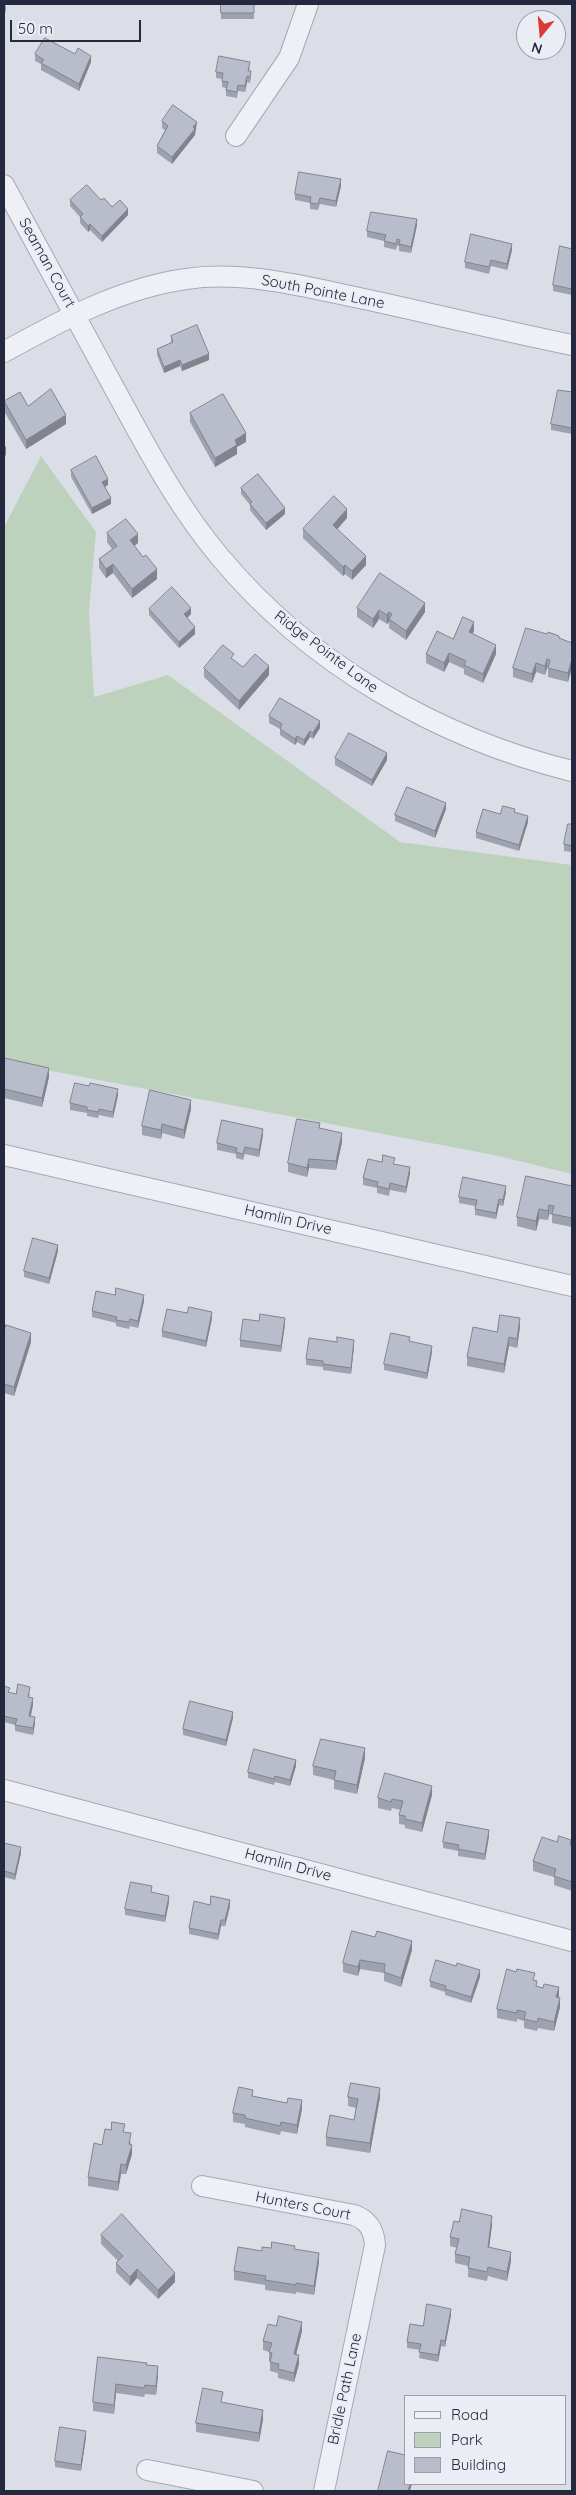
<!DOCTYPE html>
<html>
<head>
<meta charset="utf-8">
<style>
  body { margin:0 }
  #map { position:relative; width:576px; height:2495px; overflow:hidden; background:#dcdee7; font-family:Quicksand,sans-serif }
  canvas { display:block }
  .frame { position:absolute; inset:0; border:5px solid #24293f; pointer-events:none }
  .legend { position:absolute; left:404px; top:2395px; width:162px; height:90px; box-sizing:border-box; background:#ebedf5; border:1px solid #9b9fac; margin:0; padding:6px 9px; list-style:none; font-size:15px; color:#24293f }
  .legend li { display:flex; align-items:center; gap:10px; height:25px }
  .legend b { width:25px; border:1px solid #9b9fac }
  .north { position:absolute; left:516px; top:10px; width:50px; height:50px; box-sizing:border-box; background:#ebedf5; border:1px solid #9b9fac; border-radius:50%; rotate:197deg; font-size:14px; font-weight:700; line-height:20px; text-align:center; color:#24293f }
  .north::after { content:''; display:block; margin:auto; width:18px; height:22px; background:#d93a34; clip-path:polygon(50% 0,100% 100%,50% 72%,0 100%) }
  .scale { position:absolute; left:10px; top:20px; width:131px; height:22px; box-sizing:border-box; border:2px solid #24293f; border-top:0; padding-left:6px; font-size:15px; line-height:18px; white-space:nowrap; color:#24293f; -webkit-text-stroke:4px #ebedf5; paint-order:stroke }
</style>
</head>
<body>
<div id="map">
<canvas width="576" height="2495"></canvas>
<div class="frame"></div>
<ul class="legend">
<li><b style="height:6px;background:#eff0f5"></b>Road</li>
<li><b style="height:14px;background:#bdd2bc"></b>Park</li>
<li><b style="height:14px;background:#b8bccb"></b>Building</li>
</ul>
<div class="north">N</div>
<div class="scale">50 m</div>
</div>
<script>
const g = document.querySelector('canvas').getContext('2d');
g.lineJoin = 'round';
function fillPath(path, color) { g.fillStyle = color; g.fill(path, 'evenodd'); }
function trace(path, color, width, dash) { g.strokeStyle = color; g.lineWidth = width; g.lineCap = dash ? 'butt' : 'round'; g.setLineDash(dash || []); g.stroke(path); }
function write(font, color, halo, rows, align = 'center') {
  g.font = font + ' Quicksand,sans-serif'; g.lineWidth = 4.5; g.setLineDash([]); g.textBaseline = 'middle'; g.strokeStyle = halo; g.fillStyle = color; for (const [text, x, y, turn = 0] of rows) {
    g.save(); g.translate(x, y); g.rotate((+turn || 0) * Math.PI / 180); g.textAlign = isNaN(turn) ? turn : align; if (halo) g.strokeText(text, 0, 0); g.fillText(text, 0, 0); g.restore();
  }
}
fillPath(new Path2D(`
  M41,456l55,76 -7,79 5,86 74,-22 232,167 172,23v309l-78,-19 -490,-93v-535z`), '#bdd2bc');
const minor = new Path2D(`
  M236,136l53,-78 19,-54
  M4,185c36,66 72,133 108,199 33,60 64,121 108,173 89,107 218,181 352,214
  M4,352c56,-31 117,-64 182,-73 60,-9 124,9 183,21 68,15 135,31 203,45
  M4,1155l568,131
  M4,1790l568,151
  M202,2186l152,29c14,5 20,15 21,30l-51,246
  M147,2470l106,21`);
trace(minor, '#a5a8b5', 22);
trace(minor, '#eff0f5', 20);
fillPath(new Path2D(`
  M221,4h33v15h-33z
  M35,54l56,8 -12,29 -38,-21v-6l-6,-3z
  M250,68l-1,3 2,7 -1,5 -3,-1 -2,10 -7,-1 -1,7 -11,-2v-8l-4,-1v-8l-6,-1v-6z
  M162,121l35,7 -2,2v5l-23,29 -15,-11v-7l8,-16 -3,-2z
  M341,186l-5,21 -16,-3 -2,6 -8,-1v-6l-15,-3v-6z
  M70,200h31l27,15 -26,27 -12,-12 -2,2 -8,-9v-6l-10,-11z
  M417,225l-6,28 -12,-2v-5h-2l-1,4 -12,-3v-6l-17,-4v-6z
  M572,249v46l-19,-4v-6z
  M512,250l-5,20 -16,-4 -2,8 -24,-6v-6z
  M171,336l38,24 -27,11 -2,-5 -16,7 -7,-18v-6l14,-6z
  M572,392v42l-21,-4v-6z
  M4,401l24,5 38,18 -40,25 -22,-38z
  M190,413l56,29 -9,5v7l-22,13 -25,-45z
  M71,470l37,15 -3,2 6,17 -19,10 -21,-37z
  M241,488l44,26 -19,16 -16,-20v-5l-9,-11z
  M347,518l-10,11 29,36 -14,15 -7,-6 -2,2 -40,-38v-9z
  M107,533l31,10 -4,3 23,33 -25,19 -19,-25 -7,5 -7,-10v-9l13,-10 -5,-7z
  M357,608l68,4 -19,28 -17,-12v-6l-2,2 -8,-5 -6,9 -16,-11z
  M149,609l42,5 -4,4 8,16 -16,14 -30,-33z
  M474,631l-2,3 24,20 -13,29 -19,-9v-5l-15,-7 -5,10 -18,-9v-9l27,-15z
  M559,639l13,4 -4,39 -20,-5v-9h-1l-2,7 -9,-3 -4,11 -19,-6v-9z
  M243,667l26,8 -30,35 -35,-33v-9z
  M269,716l51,12 -7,11 -3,-2 -6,9 -7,-4 -2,3 -15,-10v-6l-11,-6z
  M335,758l52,2 -15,26 -37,-21z
  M446,809l-11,29 -40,-17v-6z
  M500,814l28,8 -9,29 -43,-13v-6z
  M572,824v28l-8,-1v-7z
  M4,1058l45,19 -7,30 -38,-9z
  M118,1095l-5,23 -14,-3 -1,3 -11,-2v-3l-17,-3v-7z
  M191,1109l-7,30 -22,-6 -1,6 -19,-4v-9z
  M320,1128l22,14 -6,28 -27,-2 -2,9 -19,-5v-9z
  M263,1135l-4,22 -14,-3 -2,6 -7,-2v-4l-19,-4v-7z
  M382,1162l13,2 15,9 -4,20 -16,-3 -1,6 -12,-3v-5l-14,-3v-7z
  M572,1186v41l-20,-4v-8l-3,-1 -1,6 -9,-1 -3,12 -19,-5v-9z
  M506,1192l-3,14 -4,-1 -3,14 -21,-4v-9l-16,-3v-6z
  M58,1251l-9,33 -25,-7v-6z
  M144,1301l-6,27 -8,-2 -1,3 -13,-3v-3l-24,-6v-6z
  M212,1318l-6,29 -44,-10v-6z
  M259,1321l26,3 -4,28 -41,-5v-7z
  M520,1327l-3,21 -8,-2 -5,27 -37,-7v-9l30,-25z
  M4,1333l27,9 -17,54 -10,-3z
  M410,1341l22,11 -5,27 -43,-9v-6z
  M354,1346l-3,28 -28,-4v-3l-17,-2v-6z
  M4,1686l6,7 6,1h14l-1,3 4,8 -2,11 4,7 -2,12 -18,-4v-6l-11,-3z
  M233,1718l-7,28 -43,-11v-6z
  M365,1758l-8,36 -23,-5v-9l-21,-5v-9z
  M296,1766l-6,20 -15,-4 -1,3 -26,-7v-6z
  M432,1795l-10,37 -17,-4v-3l-6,-1v-9l1,-5 -8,-2 -1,3 -13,-3v-10z
  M489,1836l-4,24 -27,-4v-5l-15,-3v-6z
  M557,1842l15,4v45l-18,-6v-8l-21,-6v-10z
  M4,1843l17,10 -6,27 -11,-3z
  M169,1902l-4,20 -40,-7v-6z
  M210,1905l20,1 -5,20h-4l-3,14 -29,-6v-6z
  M412,1950l-11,37 -17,-6v-8l-24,-4 -2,7 -15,-4v-9z
  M480,1977l-9,26 -26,-8v-3l-15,-5v-6z
  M535,1981l2,5 22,10 1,11 -6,24 -16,-3 -1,3 -13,-3v-7l-7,-2v3l-20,-4v-9z
  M253,2096l49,13 -5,25 -16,-3 -1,4 -35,-8v-3l-12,-2v-9z
  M348,2097h32l-10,56 -44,-7v-9l28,-17 2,-12 -8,-2z
  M125,2132l6,11 -1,1 2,10 -6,20h-5l-3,17 -30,-5v-9l14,-32z
  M459,2222l33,3 -3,22 22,14 -4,20 -19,-5 -1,5 -19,-4v-11l-13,-3v-9l2,-6 -7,-2v-9z
  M101,2235l74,47 -17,17 -21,-21 -7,8 -14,-14v-9l2,-2 -17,-17z
  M271,2248l24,1 24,13 -5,33 -18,-3v2l-31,-4v-5l-31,-5v-9l28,-20z
  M451,2315l-6,32 -4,-1 -3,16 -19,-4 1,-8 -13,-2v-6l16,-16z
  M276,2326l26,5 -6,23 3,10 -5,18 -16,-4v-5l-8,-2v-9l-1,-1v-9l-6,-2v-9z
  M98,2357l48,8 12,10 -2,20 -11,-1 -1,3 -28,-4 -2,21 -21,-3v-9z
  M223,2402l40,17 -4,23 -63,-10v-9z
  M86,2437l-5,34 -26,-4v-6z`), '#9ea2af');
fillPath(new Path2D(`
  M6,4v5l-2,9v-6z
  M91,56v6l-12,29v-7z
  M247,76v6l-2,10v-6z
  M197,122l-2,13 -23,29v-7z
  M341,179v7l-5,21v-6z
  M128,209v6l-26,27v-6z
  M417,219v6l-6,28v-6z
  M90,224v6l-2,2v-6z
  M512,244v6l-5,20v-6z
  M209,354v6l-27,11v-6z
  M180,360v6l-16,7v-6z
  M66,415v9l-40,25v-9z
  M246,433v9l-9,5v7l-22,13v-9l20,-18z
  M6,446v9l-2,2v-9z
  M108,479v6l-6,3v-6z
  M111,498v6l-19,10v-6z
  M285,508v6l-19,16v-7z
  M347,509v9l-14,16v-9z
  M138,534v9l-8,6v-9z
  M366,556v9l-14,15v-9z
  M113,564v9l-7,5v-9z
  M345,565v9l-2,2v-9z
  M157,569v10l-25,19v-9z
  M425,603v9l-19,28v-9z
  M191,608v6l-7,7v-7z
  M379,610v9l-6,9v-9z
  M389,612v10l-2,2v-9z
  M474,622v9l-5,10v-9z
  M195,627v7l-16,14v-6z
  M496,645v9l-13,29v-9z
  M449,653v9l-5,10v-9z
  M547,659v9l-2,7v-9z
  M572,659v9l-4,14v-9z
  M536,663v9l-4,11v-9z
  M269,666v9l-30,35v-9z
  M320,721v7l-7,11v-6z
  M310,731v6l-6,9v-6z
  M297,736v6l-2,3v-6z
  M387,753v7l-15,26v-6z
  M446,803v6l-11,29v-7z
  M528,816v6l-9,29v-6z
  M49,1068v9l-7,30v-9z
  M118,1089v6l-5,23v-6z
  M191,1100v9l-7,30v-9z
  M162,1124v9l-1,6v-9z
  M263,1129v6l-4,22v-7z
  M342,1133v9l-6,28v-9z
  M309,1159v9l-2,9v-9z
  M410,1167v6l-4,20v-6z
  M506,1186v6l-3,14v-6z
  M499,1199v6l-3,14v-6z
  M549,1205v9l-1,6v-9z
  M539,1209v10l-3,12v-10z
  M58,1245v6l-9,33v-6z
  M144,1295v6l-6,27v-7z
  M212,1312v6l-6,29v-6z
  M285,1318v6l-4,28v-6z
  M520,1318v9l-3,21v-9z
  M31,1333v9l-17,54v-9z
  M509,1337v9l-5,27v-9z
  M354,1340v6l-3,28v-6z
  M432,1346v6l-5,27v-6z
  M33,1698v7l-4,17v-6z
  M233,1712v6l-7,28v-6z
  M35,1717v6l-2,12v-7z
  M365,1748v10l-8,36v-9z
  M296,1760v6l-6,20v-6z
  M432,1786v9l-10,37v-9z
  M489,1830v6l-4,24v-6z
  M21,1847v6l-6,27v-6z
  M169,1896v6l-4,20v-6z
  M230,1900v6l-5,20v-6z
  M221,1920v6l-3,14v-6z
  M412,1941v9l-11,37v-9z
  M360,1960v9l-2,7v-9z
  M480,1970v7l-9,26v-6z
  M559,1987v9l-3,10v-9z
  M560,1998v9l-6,24v-9z
  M380,2088v9l-10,56v-10z
  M302,2100v9l-5,25v-9z
  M132,2145v9l-6,20v-9z
  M121,2164v10l-3,17v-9z
  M492,2216v9l-4,31v-9z
  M511,2252v9l-4,20v-9z
  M319,2253v9l-5,33v-9z
  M137,2269v9l-7,8v-9z
  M175,2273v9l-17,17v-9z
  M451,2309v6l-6,32v-6z
  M302,2322v9l-8,32v-9z
  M441,2340v6l-3,16v-7z
  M299,2355v9l-5,18v-9z
  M158,2366v9l-2,20v-9z
  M116,2384v9l-2,21v-9z
  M263,2410v9l-4,23v-9z
  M86,2431v6l-5,34v-6z
  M410,2484h2l-2,7h-2z`), '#81848e');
const building = new Path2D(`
  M221,4h33v9h-33z
  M45,38l30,16 3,-6 13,8 -12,28 -38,-21 3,-3 -9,-6z
  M219,56l31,6 -2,9h3l-1,6 -3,-1 -2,10 -7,-1 -1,7 -11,-2 2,-8 -6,-1 1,-8 -7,-1z
  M173,105l24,17 -4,5 2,2 -23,28 -15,-11 11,-20 -6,-5z
  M299,172l42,7 -5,22 -16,-3 -2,6 -8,-1 1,-6 -16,-3z
  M87,185l14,15 3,-2 8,9 8,-7 8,9 -26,27 -12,-12 -2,2 -8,-9 3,-3 -13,-14z
  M371,212l46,7 -6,28 -12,-3 1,-4 -3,-1 -1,5 -12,-3 2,-6 -19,-4z
  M471,234l41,10 -5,20 -16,-4 -2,7 -24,-5z
  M560,246l12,3v40l-19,-4z
  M197,325l12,29 -27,11 -2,-5 -16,7 -7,-18 16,-7 -2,-6z
  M51,389l15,26 -40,25 -22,-39 16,-9 8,14z
  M558,390l14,2v36l-21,-4z
  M223,394l23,39 -11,7 2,5 -22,13 -25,-45z
  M96,456l12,23 -6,3 9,16 -19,10 -21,-38z
  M258,474l27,34 -19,15 -16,-19 2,-2 -11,-14z
  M334,496l13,13 -14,16 33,31 -14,15 -7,-6 -2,2 -40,-38z
  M126,519l12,15 -8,6 13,17 3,-2 11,14 -25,20 -19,-25 -7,5 -7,-10 18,-13 -10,-13z
  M380,573l45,30 -19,28 -17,-12 3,-5 -3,-2 -2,3 -8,-5 -6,9 -16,-11z
  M172,587l19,21 -7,6 11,13 -16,15 -30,-33z
  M463,617l11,5 -5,10 27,13 -13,29 -19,-9 2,-4 -17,-8 -5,10 -18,-9 11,-23 16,8z
  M526,628l21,6 1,-2 11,4v2l13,5v16l-4,14 -20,-5 2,-8 -3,-1 -2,7 -9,-3 -4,11 -19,-6z
  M223,645l11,9 -3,4 12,9 12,-13 14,12 -30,35 -35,-33z
  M280,698l40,23 -7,12 -3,-2 -6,9 -7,-4 -2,3 -15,-10 2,-5 -13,-8z
  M349,733l38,20 -15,27 -37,-22z
  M407,787l39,16 -11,28 -40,-16z
  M503,806l12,3 -1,3 14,4 -9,29 -43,-13 7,-23 17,5z
  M568,824h4v22l-8,-2z
  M4,1058l45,10 -7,30 -38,-9z
  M75,1083l14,3 1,-3 28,6 -5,23 -14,-3 -1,3 -11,-2v-3l-17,-4z
  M150,1090l41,10 -7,30 -22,-6 -1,6 -19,-4z
  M297,1119l23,4 -1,5 23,5 -6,28 -27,-2 -2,9 -19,-5z
  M222,1120l41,9 -4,21 -14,-3 -2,7 -7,-2 1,-4 -20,-5z
  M383,1155l12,3 -2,6 17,3 -4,20 -16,-4 -1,6 -12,-3 1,-4 -15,-4 5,-19 14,3z
  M526,1176l46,10v32l-20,-4 2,-8 -5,-1 -1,6 -9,-2 -3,12 -19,-4z
  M463,1177l43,9 -3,14 -4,-1 -3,14 -21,-4 2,-9 -18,-3z
  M33,1238l25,7 -9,33 -25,-7z
  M116,1288l28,7 -6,26 -8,-2 -1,3 -13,-2 1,-3 -25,-6 4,-20 19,4z
  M189,1307l23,5 -6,29 -44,-10 5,-22 20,4z
  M260,1314l25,4 -4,28 -41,-6 3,-21 16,2z
  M500,1315l20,3 -3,21 -8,-2 -5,27 -37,-7 6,-30 24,5z
  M6,1325l25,8 -17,54 -10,-3v-51z
  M391,1333l19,4 -1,4 23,5 -5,27 -43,-9z
  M337,1337l17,3 -3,28 -28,-4v-3l-17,-2 3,-21 28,4z
  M18,1684l12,3 -2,10 5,1 -4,18 6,1 -2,11 -18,-3 2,-6 -13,-3v-30l6,2 -2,4 8,2z
  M190,1701l43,11 -7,28 -43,-11z
  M321,1739l44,9 -8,37 -23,-5 2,-9 -23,-5z
  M254,1749l42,11 -6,20 -15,-4 -1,3 -26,-7z
  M385,1773l47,13 -10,37 -17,-4v-3l-6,-1 4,-14 -11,-2 -1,3 -13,-4z
  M447,1822l42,8 -4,24 -27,-5 1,-4 -16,-3z
  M559,1836l12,4 -1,5 2,1v36l-18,-6 2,-7 -23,-8 9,-24 15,5z
  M4,1843l17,4 -6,27 -11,-3z
  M131,1882l21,4 -1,6 18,4 -4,20 -40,-7z
  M211,1896l19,4 -5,20h-4l-3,14 -29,-6 5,-27 16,4z
  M352,1931l23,6 2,-6 35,10 -11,37 -17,-6 1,-8 -25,-4 -2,7 -15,-4z
  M436,1960l20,6 1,-3 23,7 -9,27 -26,-8 1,-3 -16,-5z
  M507,1969l9,3 1,-3 18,4 -2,7 4,1 -1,5 7,2 1,-4 15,3 -3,10 4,1 -6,24 -16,-4 -1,4 -13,-3 2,-7 -9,-2v3l-20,-4z
  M351,2083l29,5 -10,55 -44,-6 4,-22 24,5 4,-21 -10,-2z
  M239,2087l14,3 -1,6 35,7 1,-5 14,2 -5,25 -16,-3 -1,4 -35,-8v-3l-12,-2z
  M112,2122l13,2 -2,8 8,1 -2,11 3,1 -6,20 -5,-1 -3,18 -30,-5 6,-34 8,2 3,-16 6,1z
  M462,2209l30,7 -4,31 23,5 -4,20 -19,-5 -1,5 -19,-4 2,-11 -15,-3 4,-15 -9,-2 4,-16 5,1z
  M122,2214l53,59 -17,17 -21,-21 -7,8 -14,-14 7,-7 -22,-21z
  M272,2242l23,4 -1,3 25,4 -5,33 -18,-3v2l-31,-5 1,-4 -32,-5 4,-24 24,4v-4l9,1z
  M427,2304l24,5 -6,32 -4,-1 -3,15 -19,-3 2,-8 -14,-2 3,-18 13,2z
  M279,2316l23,6 -8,32 5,1 -5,18 -16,-4 1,-5 -9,-2 2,-9 -3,-1 3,-9 -9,-2 5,-17 8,2z
  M98,2357l49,6 -1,2 12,1 -2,20 -11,-1 -1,3 -28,-4 -2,21 -21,-3z
  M203,2388l20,4 -2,10 42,8 -4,23 -63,-10z
  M60,2427l26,4 -5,34 -26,-4z
  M388,2451l17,4v29h5l-2,7h-30z`);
fillPath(building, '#b8bccb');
trace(building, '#81848e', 1);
write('15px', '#24293f', '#ebedf5', [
  ["Seaman Court",47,263,61],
  ["South Pointe Lane",323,292,11],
  ["Ridge Pointe Lane",326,652,37],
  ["Hamlin Drive",288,1220,13],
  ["Hamlin Drive",288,1865,15],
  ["Hunters Court",303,2206,11],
  ["Bridle Path Lane",345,2389,-78]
]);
</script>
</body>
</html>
